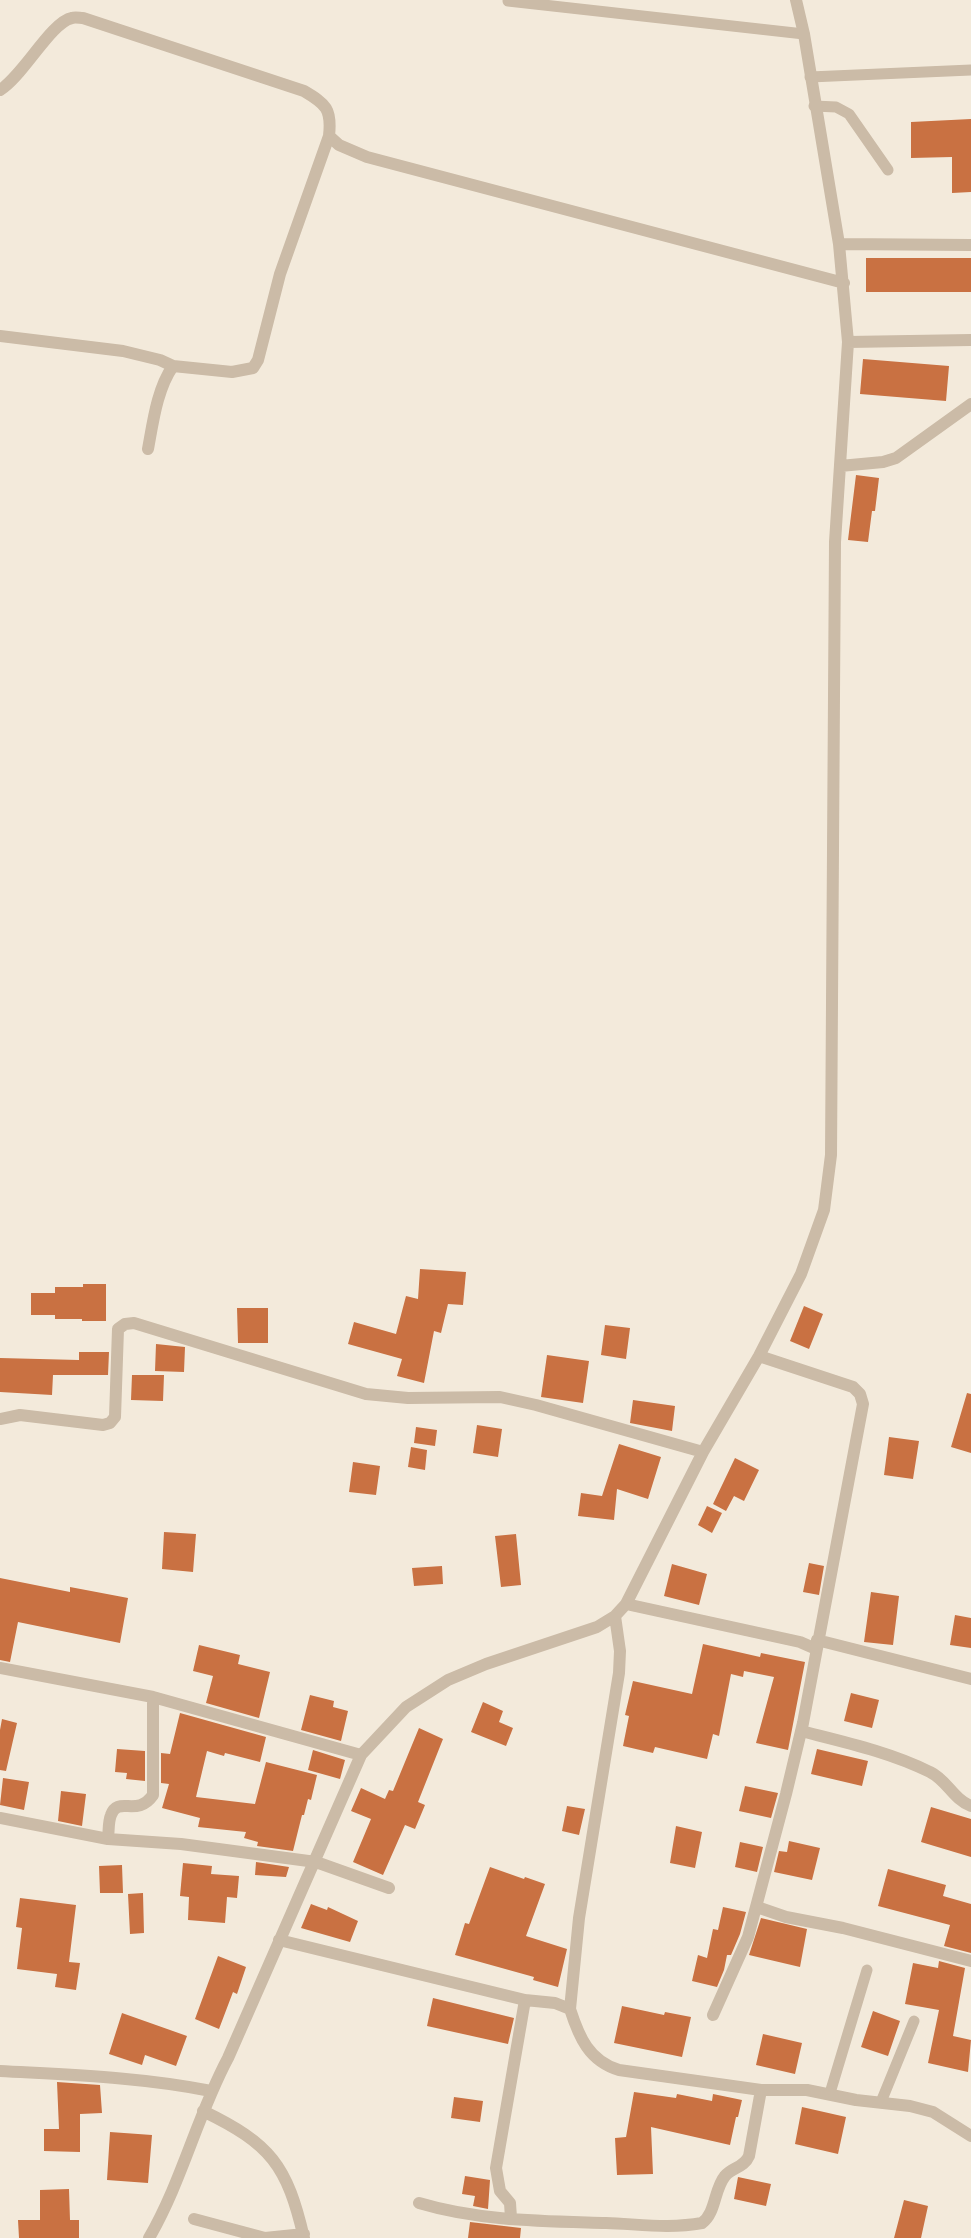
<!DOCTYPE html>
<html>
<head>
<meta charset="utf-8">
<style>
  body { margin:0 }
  canvas { display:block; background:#f3eadb }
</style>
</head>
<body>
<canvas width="971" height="2238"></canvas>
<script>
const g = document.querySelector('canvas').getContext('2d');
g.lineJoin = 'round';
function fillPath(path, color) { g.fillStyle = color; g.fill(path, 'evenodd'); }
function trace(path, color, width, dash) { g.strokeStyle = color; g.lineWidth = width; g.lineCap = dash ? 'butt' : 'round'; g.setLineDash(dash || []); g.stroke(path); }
fillPath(new Path2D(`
  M971,119v73l-19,1v-36l-41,1v-36z
  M866,258h105v34h-105z
  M863,359l86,7 -3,35 -86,-7z
  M856,475l23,3 -4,33h-3l-4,31 -20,-2z
  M420,1269l46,3 -3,33 -15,-1 -7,29 -7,-2 -10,52 -27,-7 5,-17 -54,-15 6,-22 42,12 10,-38 12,3z
  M83,1284h23v37h-24v-2h-27v-4h-24v-22h24v-6h28z
  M804,1306l19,8 -14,35 -19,-8z
  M237,1308h31v35h-30z
  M605,1325l25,3 -4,31 -25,-4z
  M156,1344l29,3 -1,25 -29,-1z
  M79,1352h30l-1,23h-55l-1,20 -52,-3v-34l79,2z
  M547,1355l42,6 -6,42 -42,-6z
  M132,1375h32l-1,26 -32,-1z
  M967,1393l4,1v59l-20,-6z
  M633,1400l42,6 -3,25 -42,-8z
  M477,1425l25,4 -4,28 -25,-4z
  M416,1427l21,3 -2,16 -21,-3z
  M889,1437l30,4 -6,38 -29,-4z
  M619,1444l42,13 -13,42 -31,-10 -3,31 -36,-4 3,-23 21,3z
  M411,1447l16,3 -2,20 -17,-3z
  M735,1458l24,12 -15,31 -10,-5 -8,15 -13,-7z
  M353,1462l27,4 -4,29 -27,-3z
  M707,1506l15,7 -10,20 -14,-8z
  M164,1532l32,2 -3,38 -31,-3z
  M516,1534l5,51 -20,2 -6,-51z
  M809,1563l15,3 -5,29 -16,-3z
  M672,1564l35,10 -8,31 -35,-9z
  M442,1566l1,18 -29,2 -2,-18z
  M0,1578l70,14v-5l58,11 -8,45 -102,-21 -8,40 -10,-2z
  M871,1592l28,4 -6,49 -29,-3z
  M955,1615l16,3v30l-21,-3z
  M703,1644l57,13 1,-4 44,9 -17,88 -32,-7 18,-66 -30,-6 -1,6 -12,-3 -12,62 -6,-2 -6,25 -52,-12 -2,6 -30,-7 6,-30 -4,-1 8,-34 59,13z
  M199,1645l41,10 -2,9 32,8 -11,46 -53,-15 7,-27 -20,-5z
  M851,1693l28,7 -7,28 -28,-7z
  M310,1695l24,6 -1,6 15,4 -7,30 -40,-11z
  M483,1702l20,9 -4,11 14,6 -7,18 -35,-14z
  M180,1713l86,24 -6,25 -35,-9 -1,3 -17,-5 -11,46 59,7 11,-42 51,13 -6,25 -3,-1 -4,16h-2l-9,36 -36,-5 1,-4 -14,-4 2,-6 -48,-5 2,-9 -38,-10 7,-24 -8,-1v-30l9,1z
  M2,1719l15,4 -11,48 -6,-1v-40z
  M419,1728l24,11 -25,63 7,3 -10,24 -10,-4 -22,50 -30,-13 18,-43 -20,-8 10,-23 24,11 4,-9 4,1z
  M117,1749l28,2v30l-19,-2 1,-6 -12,-1z
  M817,1749l51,12 -6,25 -51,-12z
  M313,1750l32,10 -5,19 -32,-9z
  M3,1778l26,4 -5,28 -24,-5z
  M745,1786l33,7 -7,25 -32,-7z
  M61,1791l25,3 -4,32 -24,-5z
  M567,1806l18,3 -6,26 -17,-4z
  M931,1807l40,12v38l-50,-15z
  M676,1826l26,6 -7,36 -25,-5z
  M789,1841l31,7 -8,32 -38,-8 5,-21 8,1z
  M740,1842l23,5 -6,25 -22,-5z
  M256,1862l33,5 -3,10 -31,-2z
  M183,1863l29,3 -1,8 28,2 -2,22 -10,-1 -2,26 -37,-3 1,-23 -9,-1z
  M122,1865l1,28h-23l-1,-27z
  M490,1867l34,12 1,-2 20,7 -19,52 41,13 -9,38 -25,-7 1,-3 -79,-22 10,-32 4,1z
  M888,1869l58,16 -3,11 28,8v49l-27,-7 6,-21 -72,-19z
  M143,1893l1,40 -14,1 -2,-40z
  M20,1898l56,7 -7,57 11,1 -4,27 -21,-3 2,-13 -40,-5 5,-41 -6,-1z
  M311,1904l16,6 1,-3 30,14 -8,21 -49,-14z
  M723,1907l23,5 -6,22 -9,21h-4l-3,15 -7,17 -25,-6 6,-26 9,3 6,-29 5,1z
  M761,1918l46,11 -7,38 -51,-12z
  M218,1956l28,11 -9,27 -4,-2 -14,37 -24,-10z
  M939,1961l26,7 -12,68 18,4 -3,32 -40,-9 11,-53 -34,-6 8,-41 25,5z
  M433,1998l81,20 -6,26 -81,-18z
  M622,2006l42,9 1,-3 26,5 -9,40 -68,-14z
  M873,2011l27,10 -12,35 -27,-9z
  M122,2013l65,23 -11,30 -31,-11 -3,10 -33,-11z
  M763,2034l39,9 -7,31 -39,-9z
  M57,2082l43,3 2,28 -22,1v38l-36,-1v-22h15z
  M634,2092l42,6 1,-4 35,7 1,-7 29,6 -4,17h-2l-6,28 -79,-18 2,47 -36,1 -2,-37 11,-1z
  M454,2097l29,4 -3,21 -29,-4z
  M802,2107l44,10 -8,37 -43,-10z
  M110,2132l42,3 -4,48 -41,-3z
  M465,2176l25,4 -2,29 -15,-3 2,-10 -13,-2z
  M738,2177l33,7 -5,22 -32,-7z
  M69,2189l1,31h9v18h-60l-1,-18h22v-30z
  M904,2200l24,6 -7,32h-27z
  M470,2222l51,6 -1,10h-52z`), '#c97142');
trace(new Path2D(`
  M508,1l296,33
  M810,77l161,-7
  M814,106l22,1 13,7 39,56
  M830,2093l37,-123
  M881,2102l33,-81`), '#cbbba7', 11);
trace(new Path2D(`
  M0,90c23,-14 51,-68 72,-72 3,-1 8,0 11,0l221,73c22,13 28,18 25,45l10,9 28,12 477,126
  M839,244l132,1
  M0,336l123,15 37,9 13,6
  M848,342l123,-2
  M148,449c5,-27 9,-60 25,-83l59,6 21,-4 5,-8 22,-86 49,-138
  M840,466l43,-4 13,-4 75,-54
  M0,1419l20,-4 83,10 7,-2 5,-6 3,-88 7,-5 9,-1 232,71 42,4 92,-1 36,8 167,47
  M626,1604l174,38 16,7
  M817,1640l154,39
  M0,1668l153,29 208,58
  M801,1731c43,11 89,21 129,41 17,8 23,27 41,34
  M0,1818l108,21 73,5 135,18 73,26
  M108,1839c1,-8 0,-17 3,-24 7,-20 26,3 42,-20v-98
  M757,1907l29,10 57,11 128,33
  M279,1940l246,60 30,3 15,6c9,28 19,52 49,61l142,20h46l49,10 54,6 23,6 38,24
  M570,2009l9,-91 40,-245 1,-22 -5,-35
  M713,2015l35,-78 38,-143 17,-71 60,-319 -3,-10 -7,-7 -94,-31
  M0,2071c71,4 141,6 211,20
  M203,2111c68,33 84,54 101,127
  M419,2203c60,18 124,18 187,20 32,1 64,6 96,0 14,-10 12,-34 23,-47 7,-9 19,-8 24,-20l12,-66
  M511,2218l-1,-15 -10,-12 -4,-23 29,-168
  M194,2219l71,19 39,-4
  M149,2238c33,-57 48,-122 79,-180l133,-303 45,-48 42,-27 38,-16 111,-37 18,-11 11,-12 77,-152 56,-96 42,-82 23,-64 7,-55 4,-613 13,-200 -9,-98 -35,-210 -8,-34`), '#cbbba7', 12);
</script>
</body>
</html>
